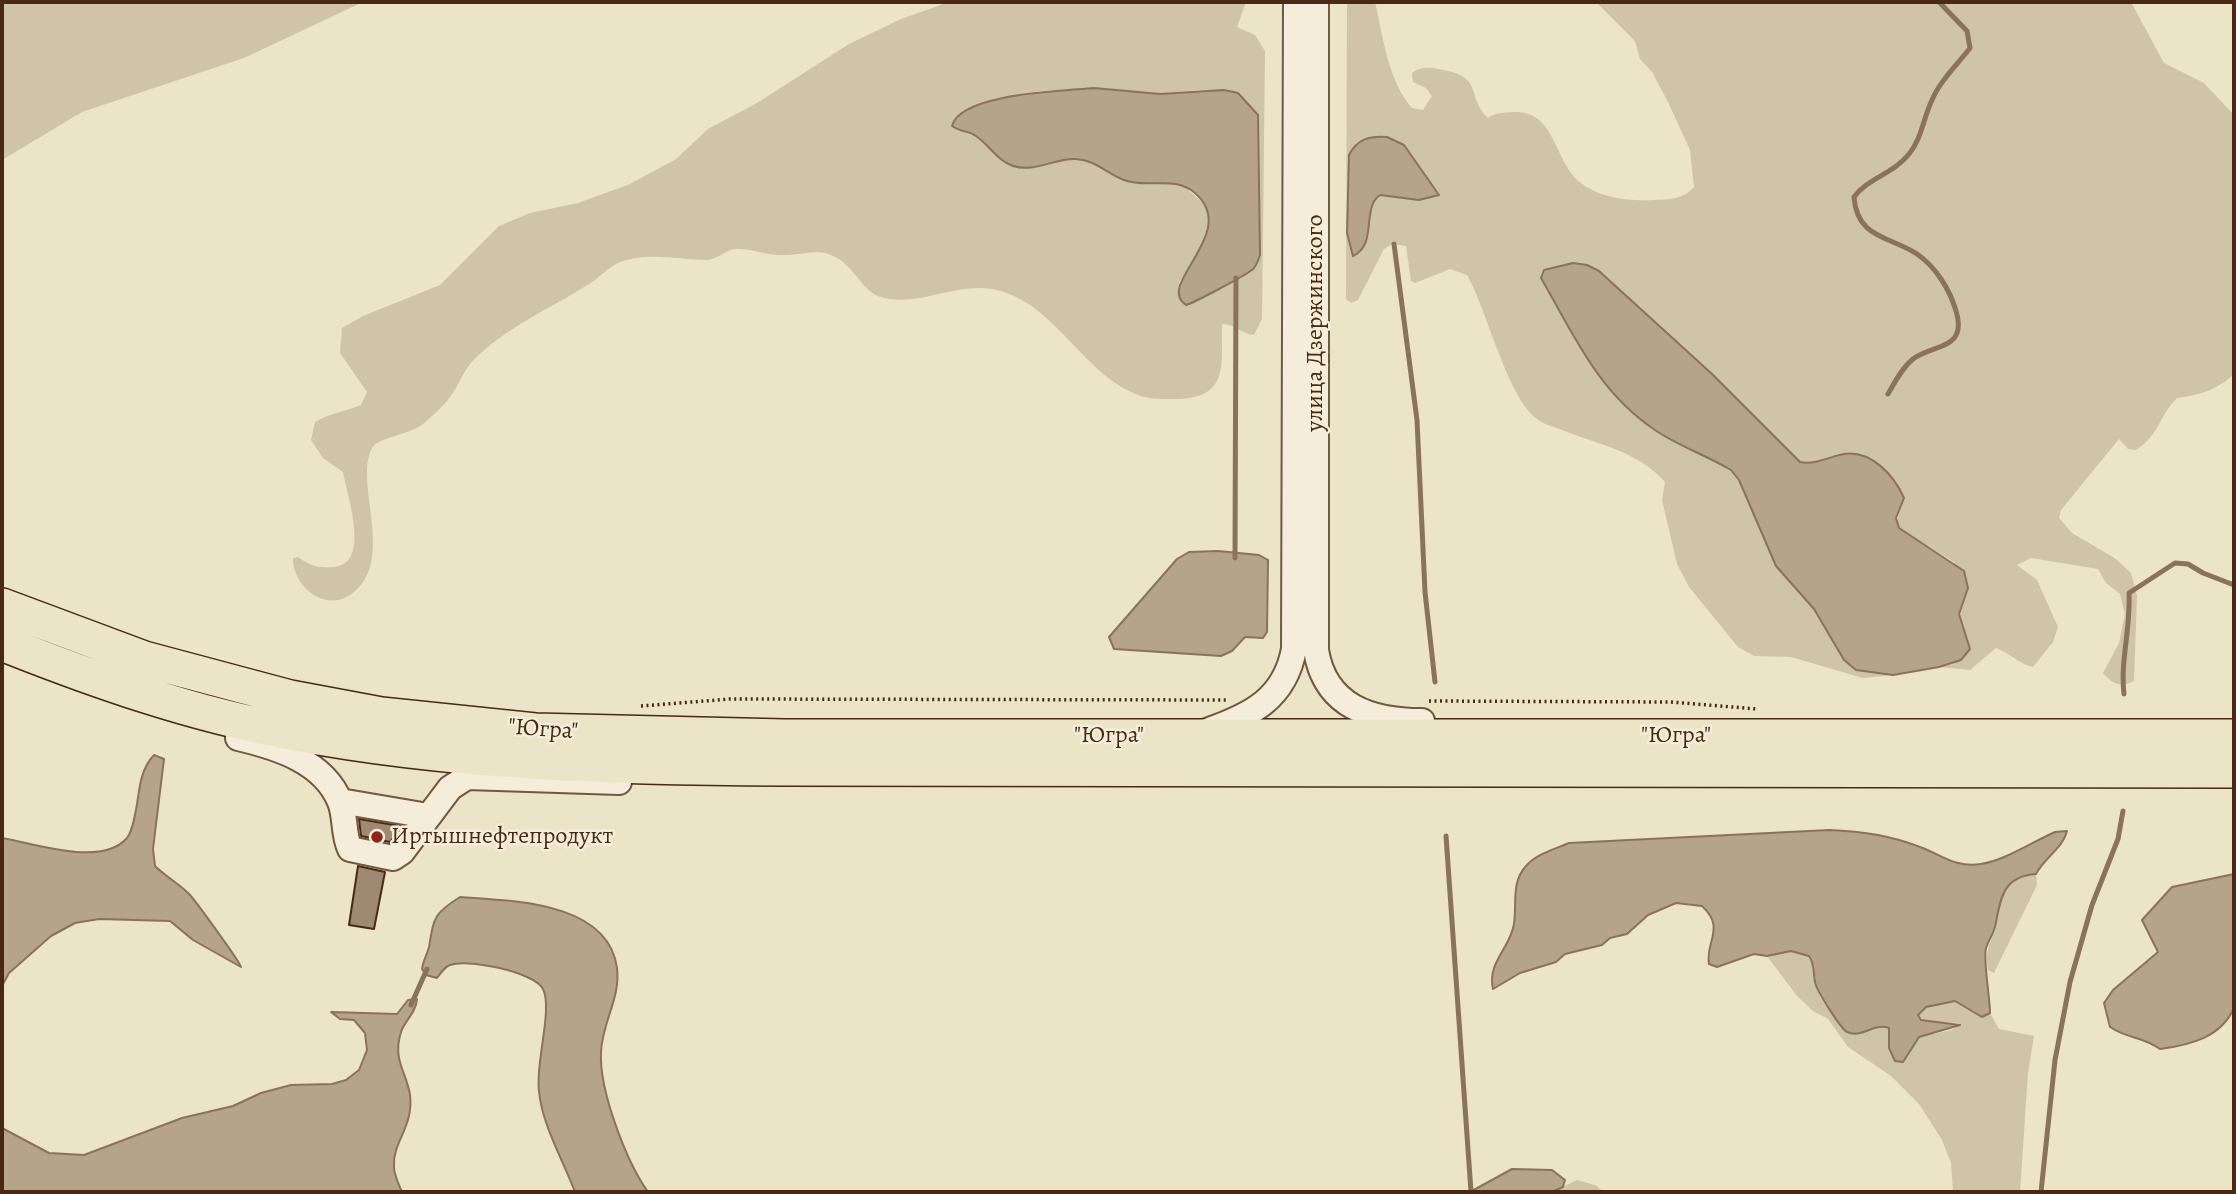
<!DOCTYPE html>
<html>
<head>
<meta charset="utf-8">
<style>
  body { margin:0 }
  #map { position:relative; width:2236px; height:1194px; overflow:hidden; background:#ece4c6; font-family:Alegreya,serif }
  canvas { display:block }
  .frame { position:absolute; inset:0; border:4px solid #4a2914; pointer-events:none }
</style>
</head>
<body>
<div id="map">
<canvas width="2236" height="1194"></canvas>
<div class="frame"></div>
</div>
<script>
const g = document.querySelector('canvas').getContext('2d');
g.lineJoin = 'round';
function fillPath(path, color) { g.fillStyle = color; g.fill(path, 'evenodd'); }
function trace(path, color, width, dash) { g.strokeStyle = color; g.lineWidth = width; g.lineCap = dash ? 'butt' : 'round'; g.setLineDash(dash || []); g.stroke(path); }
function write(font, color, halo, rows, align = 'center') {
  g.font = font + ' Alegreya,serif'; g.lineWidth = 5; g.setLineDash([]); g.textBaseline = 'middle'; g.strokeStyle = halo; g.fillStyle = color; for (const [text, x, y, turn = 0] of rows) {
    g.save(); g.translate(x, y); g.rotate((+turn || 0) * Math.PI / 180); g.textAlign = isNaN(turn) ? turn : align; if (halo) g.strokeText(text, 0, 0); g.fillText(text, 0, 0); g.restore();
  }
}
fillPath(new Path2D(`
  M2,2h361l-119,56 -162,54 -80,48z
  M949,2h297l-9,25 18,8 10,16 -3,268 -8,16c-13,-1 -19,-11 -32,-11 -1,39 8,73 -43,75 -11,0 -27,1 -38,-3 -59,-20 -86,-96 -149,-107 -37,-6 -71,17 -108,9 -26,-6 -28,-37 -59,-45 -13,-3 -31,3 -45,2 -14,0 -30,-7 -44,-6 -10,0 -19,11 -29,11 -29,0 -60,-9 -89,3 -9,4 -17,13 -26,19 -41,27 -88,45 -122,82 -8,10 -12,23 -20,33 -7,10 -18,19 -27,27 -13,11 -45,13 -51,24 -19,36 26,115 -22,147 -27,18 -58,-11 -57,-37l5,-1c13,9 19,11 35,10 39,-2 14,-71 10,-95l-20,-14 -12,-18 4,-18c16,-9 29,-10 46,-17l6,-13 -27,-39 2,-25 21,-12 77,-31 59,-59 31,-13 48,-10 52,-19 46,-25 32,-30 49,-26 92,-59 52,-25zM1094,88l66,6 39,-4 59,25 2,140c-8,23 -37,27 -54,42l-27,-14 29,-48 2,-13 -4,-16 -24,-22 -59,-4 -32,-18 -16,-3 -53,9 -11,-2 -34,-29 -19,-7 23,-26 58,-13z
  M1347,2h28c8,34 13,79 37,106l11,2 9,-14 -6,-8 -13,-6 -1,-9c8,-6 16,-6 26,-4 48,7 27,27 50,49 8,-6 16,-5 26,-6 42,-2 40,51 67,71 21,16 49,18 73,17 17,-1 28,0 40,-13l-4,-37 -22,-48 -16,-30 -12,-13 -5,-18 -39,-39h535l33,61 40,20 30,32v259c-17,16 -34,21 -57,24 -19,19 -16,35 -41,52l-8,-1 -9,-10 -58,71 -2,8 13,15 44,26 15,14 6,23 -3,85c-13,7 -22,3 -31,-8l16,-30 6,-29 -5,-20 -14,-11 -8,-14 -67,-11 -14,7 20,15 21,47 -5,15 -20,25c-14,-3 -23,-14 -37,-19l-26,22 -31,-3 15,-3 14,-25c-7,-14 -13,-26 -3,-40l-11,-37 -55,-34c-4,-14 6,-28 -1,-42 -10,-22 -43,-33 -66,-28 -12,2 -19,6 -32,4l-88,-88 -113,-103 -26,-8 -29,7 -2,8c32,57 57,119 116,154 23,14 49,24 73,38l8,10 37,86 38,43 23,40 19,21 37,5 -30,3 -72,-21 -37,-1 -16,-9 -49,-60 -12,-23 -15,-64 3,-18c-27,-31 -66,-37 -103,-52 -8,-3 -19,-6 -25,-11 -30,-22 -49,-107 -70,-144l-17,-6 -35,14 -4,-2 -5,-35 -14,-2 -8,5 -26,51 -7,3 -5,-4zM1357,143l64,30 15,18 -17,9 -39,-6 -9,12 -1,20 -21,-71z
  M2036,874l1,11 -43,88 -6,-3c-3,-22 2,-23 7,-42 8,-30 2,-51 41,-54z
  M1791,951l19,5 10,41 28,36h8l27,-8 6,3 1,20 5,13h8l16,-24 33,-7 8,-7 -35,-2 -7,-6 8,-8 29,-6 24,14 11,-2 9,16 35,7 -6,37 -8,119h-67l-2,-29 -9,-23 -23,-36 -28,-28 -43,-29 -20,-28 -15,-8 -16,-15 -30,-40z
  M1577,1180l18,5 9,7h-52z`), '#d0c4a8');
const water = new Path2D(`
  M1094,88l66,6 64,-4 14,3 20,22 2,140c-2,5 -3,11 -8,15 -8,6 -58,33 -66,35 -32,-21 55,-72 9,-112 -21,-18 -47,-4 -71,-13 -17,-6 -28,-20 -48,-21 -21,-1 -42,14 -63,7 -15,-5 -24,-21 -37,-30 -7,-5 -16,-4 -24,-10 8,-33 113,-35 142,-38z
  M1387,137l17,8 35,50 -20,5 -39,-5c-19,13 -2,50 -27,61l-6,-23 2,-78c8,-16 20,-19 38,-18z
  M1573,263l14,2 12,6 113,103 88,88c17,3 27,-5 44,-8 27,-4 50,21 60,44l-8,20 3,10 65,43 4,17 -9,26 11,35 -9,11 -22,7 -46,8 -37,-5 -12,-10 -30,-51 -38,-43 -37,-86 -8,-10c-25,-15 -53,-24 -76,-40 -57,-38 -81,-95 -114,-152l3,-8z
  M1218,551l41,4 9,5 -1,72 -4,6 -18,-1 -13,14 -11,5 -107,-7 -5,-12 68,-78 12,-7z
  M154,755l10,4 -11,90 2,17c11,11 25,18 35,29 7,8 50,67 51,72l-48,-27 -23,-19 -71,-2 -24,4 -24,13 -42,37 -7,13v-148c32,5 98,29 124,1 7,-7 9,-25 11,-35 3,-19 4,-35 17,-49z
  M1829,830c31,1 61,5 91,17 22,8 35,21 61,17 25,-4 51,-22 74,-32l12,-1c-4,17 -22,26 -31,43 -31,2 -35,21 -40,48 -1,10 -7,17 -10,26 -3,12 4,50 4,65l-8,4 -27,-16 -29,6 -8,8 3,5 39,5 -41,12 -16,25 -8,-1 -6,-13v-20c-14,-6 -28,11 -42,4 -6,-3 -31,-42 -32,-50 -2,-10 0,-17 -6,-26l-18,-5 -24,5 -13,-2 -37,13 -8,-3c-4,-22 17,-36 -7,-58l-26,-3 -28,12 -21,19 -17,4 -8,7 -37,9 -9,8 -36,11 -27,16c-6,-27 17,-40 21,-65 3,-20 -3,-42 12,-58 10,-12 29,-17 43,-23z
  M2234,874v134c-13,29 -43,37 -74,41 -20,-14 -30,-9 -50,-22l-6,-24 9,-13 45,-38 -16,-32 30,-33z
  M460,897c51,4 148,4 157,71 4,29 -15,55 -16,84 -2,38 25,109 47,140h-73c-12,-32 -33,-67 -36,-101 -4,-27 14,-82 4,-102 -8,-17 -79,-32 -95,-23 -4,2 -8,8 -11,12l-11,-3 -4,-6c1,-8 5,-14 7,-22 5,-29 4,-33 31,-50z
  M417,999c-1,14 -12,21 -16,33 -9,28 6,41 9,63 4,32 -18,47 -16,72 0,8 5,18 8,25h-400v-64l47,25 35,2 98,-37 51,-12 28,-13 30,-8 41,-1 14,-4 13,-10 8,-20 -2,-17 -11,-13 -14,-1 -9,-7 66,2 11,-14z
  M1512,1169l40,1 13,10 -2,7 -11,5h-82z`);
fillPath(water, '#b5a489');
trace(water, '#8a735a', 2);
trace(new Path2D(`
  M1394,244l23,176 8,172 10,90
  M1888,394c7,-12 14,-26 25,-35 20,-15 55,-9 43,-48 -6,-21 -20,-44 -39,-57 -27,-18 -60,-15 -63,-57 14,-19 39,-23 55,-43 13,-16 14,-35 23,-54 8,-19 25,-35 38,-52l-3,-17 -28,-29
  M1235,558l1,-280
  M2124,694c-4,-34 7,-66 5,-101l46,-30 13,1 15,9 31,12
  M1446,836l25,356
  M411,1005l16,-36
  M2041,1192l14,-132 15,-78 22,-77 26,-66 5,-28`), '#8a735a', 5);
const building = new Path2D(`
  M359,819l41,7 -1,5 -9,11 -29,-6z
  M358,866l27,6 -11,57 -25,-4z`);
fillPath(building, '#9e8a71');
trace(building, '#4a2914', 2);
const minor = new Path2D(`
  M1316,2v648c9,57 56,71 106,71
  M1209,730c43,-15 76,-32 85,-81l2,-647
  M238,738c38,9 86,23 102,64 6,15 3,33 10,47l43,9 9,-6 48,-64 17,-11 152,5
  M340,801l88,15`);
const highway = new Path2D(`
  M2,606l142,53 146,39 91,17 154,16 249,6h1450
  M2,643c93,37 190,71 289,89 163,31 326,35 491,36l1452,2`);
trace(minor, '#725840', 28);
trace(highway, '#4a2914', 38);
trace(new Path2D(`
  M1429,701l242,1 86,7
  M641,706l89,-7 498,1`), '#4a2914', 3.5, [2, 3.5]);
trace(minor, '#f3edda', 24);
trace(highway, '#ece4c6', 35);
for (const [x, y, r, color] of [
  [377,837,7,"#8f2418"]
]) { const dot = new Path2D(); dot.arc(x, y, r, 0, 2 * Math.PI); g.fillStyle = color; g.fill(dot); trace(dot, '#f3edda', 2.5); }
write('24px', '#4a2914', '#f3edda', [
  ["улица Дзержинского",1316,323,-90],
  ["\"Югра\"",543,730,4],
  ["\"Югра\"",1109,736],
  ["\"Югра\"",1676,736]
]);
write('24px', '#4a2914', '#f3edda', [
  ["Иртышнефтепродукт",391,837]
], 'left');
</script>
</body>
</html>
